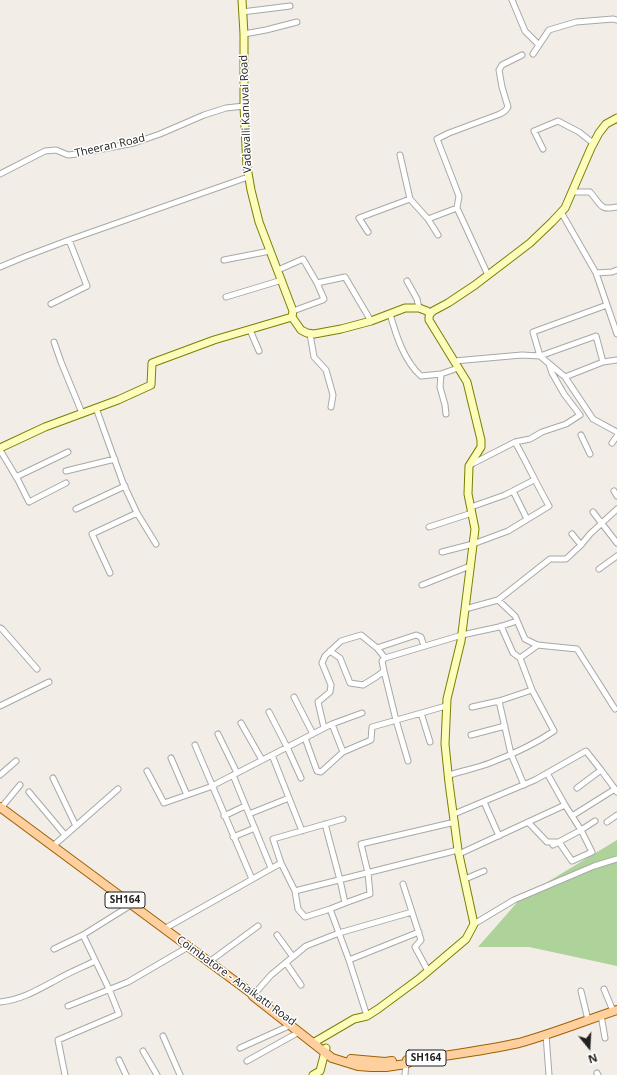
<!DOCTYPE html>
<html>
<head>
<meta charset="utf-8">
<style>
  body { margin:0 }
  #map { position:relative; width:617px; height:1075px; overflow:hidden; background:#f2eee7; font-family:"Open Sans",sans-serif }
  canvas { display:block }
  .north { position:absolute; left:569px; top:1027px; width:40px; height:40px; -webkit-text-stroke:3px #fff; paint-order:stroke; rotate:162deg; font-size:11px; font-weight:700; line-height:16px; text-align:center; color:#212121 }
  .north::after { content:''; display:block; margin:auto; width:14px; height:18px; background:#212121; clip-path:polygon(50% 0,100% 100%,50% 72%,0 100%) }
</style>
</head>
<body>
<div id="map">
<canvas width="617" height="1075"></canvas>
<div class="north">N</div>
</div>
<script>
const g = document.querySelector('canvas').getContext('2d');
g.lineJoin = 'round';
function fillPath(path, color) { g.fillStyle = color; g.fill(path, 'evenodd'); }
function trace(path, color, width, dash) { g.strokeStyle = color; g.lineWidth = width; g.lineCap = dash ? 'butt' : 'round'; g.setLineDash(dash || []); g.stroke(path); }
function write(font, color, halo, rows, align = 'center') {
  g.font = font + ' "Open Sans",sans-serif'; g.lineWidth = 3; g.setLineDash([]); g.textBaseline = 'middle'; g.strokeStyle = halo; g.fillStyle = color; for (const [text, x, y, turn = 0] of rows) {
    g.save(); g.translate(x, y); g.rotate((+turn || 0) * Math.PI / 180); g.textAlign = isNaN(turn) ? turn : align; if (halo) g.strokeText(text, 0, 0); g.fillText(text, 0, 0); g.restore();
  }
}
fillPath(new Path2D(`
  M617,840v126l-88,-19h-51l43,-49z`), '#aed39a');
const street = new Path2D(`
  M512,0l13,31 14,14
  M242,12l48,-6
  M244,34l22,-4 31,-8
  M533,54l16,-24 27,-8 37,-3 4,1
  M543,149l-9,-18 24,-10 21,11 14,11
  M400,155l10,44 18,20 10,16
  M0,174l45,-23 11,-1 12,5 9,-1 57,-11 26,-9 44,-19 22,-7 18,-2
  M572,192h18c11,12 9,19 27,15
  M561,212l35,61 21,61
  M428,219l29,-11
  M368,232l-9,-14 51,-19
  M224,260l46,-9
  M0,267l24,-10 45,-17 179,-63
  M278,270l25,-11 14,24 7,16 -1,1 -30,11
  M596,273l16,-1 5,-2
  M488,275l-31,-67 2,-12 -22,-57 12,-6 51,-19 5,-3 3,-4 -6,-20 -3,-17 3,-5 20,-10
  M407,281l10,18 2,9
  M317,283l28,-6 26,44
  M226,297l56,-17
  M51,304l36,-18 -18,-46
  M390,314c6,21 14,47 31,62l20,-2 17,-6
  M250,330l9,21
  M310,334l4,23 12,13 7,25 -2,12
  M54,342l7,20 21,51
  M454,361l68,-6 18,1 25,21 28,42 24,13
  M603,362l-7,-26 -56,20 -7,-24 74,-27
  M441,374l-1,13 5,18 1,9
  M565,377l38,-15 14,-2
  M96,408l27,75 14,30 19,31
  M581,435l9,19
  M612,443l5,-7
  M0,450l18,30 11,22 37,-19
  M470,465l45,-23 15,-3 12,-7 24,-8 14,-9 -16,-21 -12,-21 -3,-9
  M66,471l49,-12
  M16,477l52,-25
  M513,491l14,28
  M614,491l3,5
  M471,507l34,-12 29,-15
  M76,509l49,-23
  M593,512l24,31
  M429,527l43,-14
  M572,534l9,11
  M442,552l31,-8 35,-13 41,-25c-12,-21 -22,-43 -34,-64
  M599,569l18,-13
  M110,573l-18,-39 45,-21
  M422,585l48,-19
  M498,600l17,16 10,23 12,6 40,4 38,60
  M465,609l33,-9 52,-41h16l15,-14 9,-11 27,-25
  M501,626l12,27 7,5 12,32
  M0,628l2,1 35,40
  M377,648l39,-13 5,2 3,9
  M330,651l10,7 10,25 13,2 13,-8 8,-6
  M520,658l18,-13
  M294,697l19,37
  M0,706l49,-24
  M472,707l27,-6
  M269,712l18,35 14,31
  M421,713l9,29
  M241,723l21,37
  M332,724l11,28
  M324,728l-6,-26 12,-10 1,-7 -9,-22 3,-7 16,-15 20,-6 16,13 8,10
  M218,734l19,39
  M471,735l34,-9
  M305,738l12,33 4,1 22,-20 28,-12 1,-13 74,-21
  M195,745l57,134
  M272,755l60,-31 30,-11
  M171,758l16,37
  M408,761l-12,-41 -12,-49 -2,-10 3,-3 77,-23 37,-8 18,-6
  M601,770l14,19
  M147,771l17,32 46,-16 62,-32 30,76
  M547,773l18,32
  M0,775l16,-14
  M233,775l38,93
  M449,775c13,-4 28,-7 41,-12 21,-8 45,-19 64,-32l-22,-41 -33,11 12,53 13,31
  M53,778l23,48
  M29,792l36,43
  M484,802l15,34
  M1,808l19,-23
  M249,814l40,-16
  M454,814l81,-34 51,-29 15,19 -24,18
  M224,816l21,-10
  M572,816l43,-27 2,3
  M528,822l19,20h12l13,19 20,-9 -11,-22 14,-9
  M607,822l10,-7
  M325,824l15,56 5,23 -15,6 19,51 18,56
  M233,837l22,-9
  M53,846l65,-57
  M459,854l106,-49 16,25 -28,15
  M281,863l-8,-24 70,-20
  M465,879l19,-8
  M403,884l18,56 -6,7 13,24
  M295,891l3,18 7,8 25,-8
  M345,903l25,-9 -2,-21 -7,-29 94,-22
  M474,924l40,-24 80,-34 23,-7
  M164,929l117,-66 14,28 163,-41
  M277,935l16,22
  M54,949l29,-14 48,-30
  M349,960l70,-28
  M209,962l49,-36
  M286,963l15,22
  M604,989l9,22
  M581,991l7,29
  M256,992l15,-17 35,-29 33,-13 73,-21
  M0,1002c22,-2 39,-13 58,-23 12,-7 25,-12 37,-18
  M68,1006l60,-24 60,-35
  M601,1015l4,23
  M546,1035l3,40
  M163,1036l17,39
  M240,1048l51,-23
  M143,1051l14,24
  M119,1060l7,15
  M247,1061l52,-29
  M597,1073l1,2
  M65,1075l-7,-35 61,-26 -10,-25 -26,-54
  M405,1075l1,-13`);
const secondary = new Path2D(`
  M242,0l2,34v72l3,61 4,23 8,32 34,89 -1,6
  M292,317l9,13 6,3 7,1 27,-5 30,-8 34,-13h14l8,3 3,3
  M0,448l45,-21 73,-27 33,-15 1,-22 62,-23 78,-23
  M313,1043l41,-24 13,-3 11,-7 42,-31 46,-39 8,-15 -16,-74 -9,-67 -4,-39 2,-45 14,-58 14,-112 -7,-35 1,-28 12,-19v-7l-14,-58 -38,-62v-3l1,-3 3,-3 15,-8 27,-18 55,-42 22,-21 13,-14 26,-60 8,-15 7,-9 11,-6
  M313,1075l7,-4 6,-23`);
const primary = new Path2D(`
  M0,807l251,186 2,3 79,62 26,8 13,1h15l20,-3 5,-3
  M351,1059l34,3 7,-1
  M407,1060l4,1c36,-6 72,-10 108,-18 33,-9 65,-22 98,-33`);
trace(street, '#a8a8a8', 7);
trace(secondary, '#798000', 9);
trace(primary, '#9e6100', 10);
trace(street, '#fff', 5);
trace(secondary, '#fdfcba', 7);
trace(primary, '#ffd09f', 8);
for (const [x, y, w] of [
  [125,900,40],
  [426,1058,40]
]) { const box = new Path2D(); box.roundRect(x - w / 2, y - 8, w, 16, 3); g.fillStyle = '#fff'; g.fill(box); trace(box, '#212121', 1); }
write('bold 10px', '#212121', null, [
  ["SH164",125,900],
  ["SH164",426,1058]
]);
write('11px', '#212121', '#fff', [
  ["Vadavalli Kanuvai Road",246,114,-92],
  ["Theeran Road",110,146,-13],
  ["Coimbatore - Anaikatti Road",236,981,36]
]);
</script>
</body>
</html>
